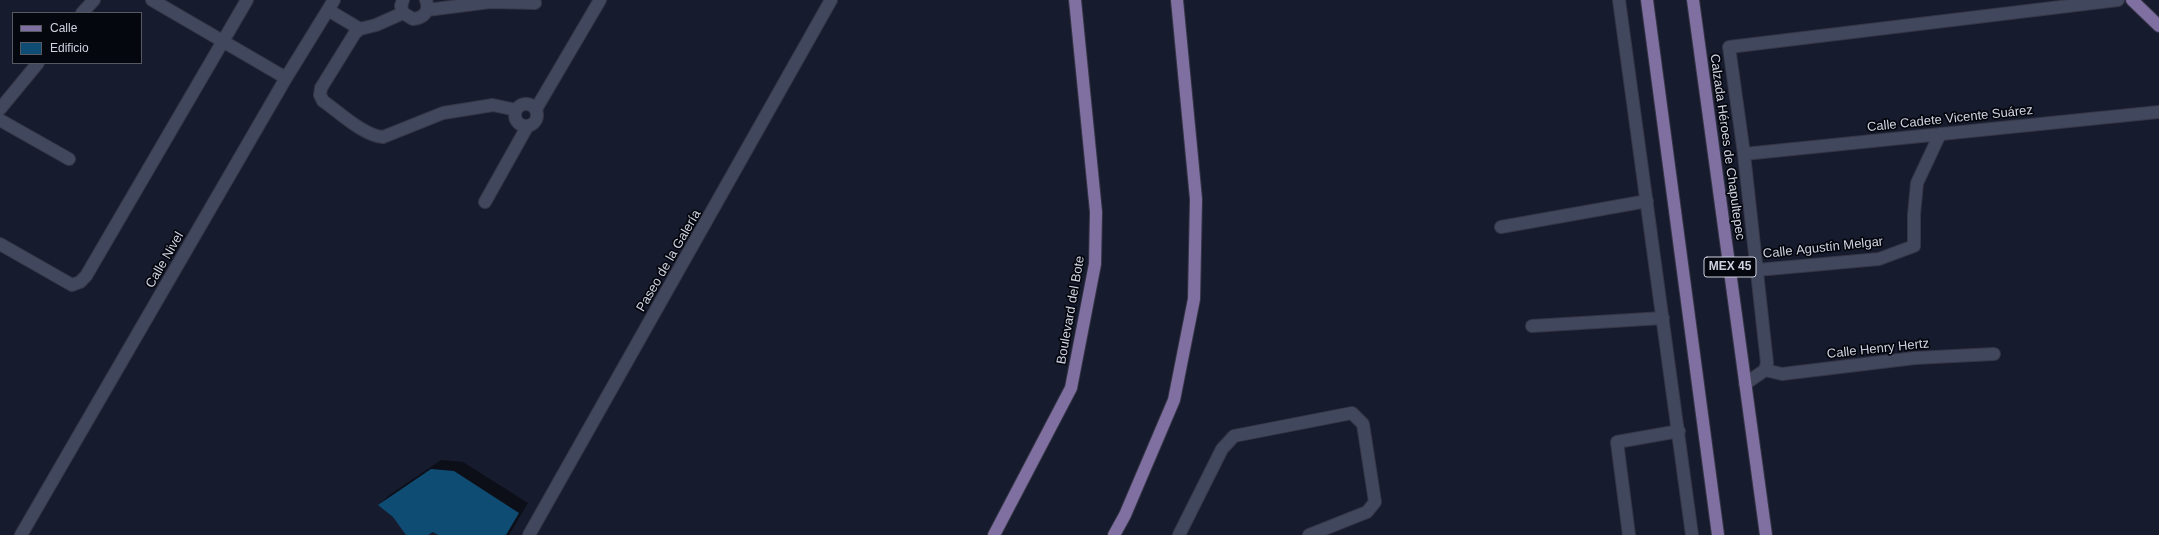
<!DOCTYPE html>
<html>
<head>
<meta charset="utf-8">
<style>
  body { margin:0 }
  #map { position:relative; width:2159px; height:535px; overflow:hidden; background:#171b2e; font-family:Arial,sans-serif }
  canvas { display:block }
  .legend { position:absolute; left:12px; top:12px; width:130px; height:52px; box-sizing:border-box; background:#05070e; border:1px solid #565862; margin:0; padding:5px 7px; list-style:none; font-size:12px; color:#cfd2e0 }
  .legend li { display:flex; align-items:center; gap:8px; height:20px }
  .legend b { width:20px; border:1px solid #565862 }
</style>
</head>
<body>
<div id="map">
<canvas width="2159" height="535"></canvas>
<ul class="legend">
<li><b style="height:5px;background:#8070a2"></b>Calle</li>
<li><b style="height:11px;background:#0f4c73"></b>Edificio</li>
</ul>
</div>
<script>
const g = document.querySelector('canvas').getContext('2d');
g.lineJoin = 'round';
function fillPath(path, color) { g.fillStyle = color; g.fill(path, 'evenodd'); }
function trace(path, color, width, dash) { g.strokeStyle = color; g.lineWidth = width; g.lineCap = dash ? 'butt' : 'round'; g.setLineDash(dash || []); g.stroke(path); }
function write(font, color, halo, rows, align = 'center') {
  g.font = font + ' Arial,sans-serif'; g.lineWidth = 3.5; g.setLineDash([]); g.textBaseline = 'middle'; g.strokeStyle = halo; g.fillStyle = color; for (const [text, x, y, turn = 0] of rows) {
    g.save(); g.translate(x, y); g.rotate((+turn || 0) * Math.PI / 180); g.textAlign = isNaN(turn) ? turn : align; if (halo) g.strokeText(text, 0, 0); g.fillText(text, 0, 0); g.restore();
  }
}
fillPath(new Path2D(`
  M441,460l22,2 65,41 -19,32h-69l-7,-4 -7,4h-19l-13,-18 -15,-12 9,-9z`), '#0007');
fillPath(new Path2D(`
  M431,469l23,2 65,42 -13,22h-68l-5,-3 -5,3h-22l-13,-18 -15,-12z`), '#0f4c73');
const minor = new Path2D(`
  M152,0l134,78
  M403,0l-2,6 2,7 10,6c11,-1 17,-8 13,-19
  M1619,0l73,535
  M328,10l32,19
  M427,10l63,-8 45,1
  M82,13l12,-13
  M403,13l-27,12 -16,4 -5,4 -34,55 -1,7 3,6c16,11 41,35 60,36l60,-24 50,-8 23,5
  M515 115a11 11 0 1 1 22 0a11 11 0 1 1-22 0Z
  M0,109l38,-46
  M536,109l64,-109
  M0,120l69,39
  M1744,154l415,-42
  M485,202l42,-75
  M1501,227l146,-26
  M0,244l72,41 8,-3 6,-6 161,-276
  M1757,270l122,-11 35,-13v-31l3,-32 23,-49
  M1532,326l131,-8
  M1765,370l17,4 133,-16 79,-4
  M1745,384l20,-14 2,-7 -23,-209 -15,-107 389,-47
  M21,535l265,-457 48,-78
  M529,535l302,-535
  M1179,535l43,-86 12,-13 118,-23 11,11 12,78 -8,10 -58,23
  M1629,535l-12,-93 62,-11`);
const major = new Path2D(`
  M1647,0l71,535
  M1693,0l73,535
  M2132,0l27,26
  M994,535l77,-147 24,-124 1,-52 -21,-212
  M1114,535l11,-20 49,-115 20,-101 2,-100 -19,-199`);
trace(minor, '#353646', 14);
trace(major, '#353646', 14);
trace(minor, '#41475d', 12);
trace(major, '#8070a2', 12);
for (const [x, y, w] of [
  [1730,267,52]
]) { const box = new Path2D(); box.roundRect(x - w / 2, y - 10, w, 20, 3); g.fillStyle = '#05070e'; g.fill(box); trace(box, '#cfd2e0', 1); }
write('bold 12px', '#cfd2e0', null, [
  ["MEX 45",1730,267]
]);
write('13px', '#cfd2e0', '#05070e', [
  ["Calle Cadete Vicente Suárez",1950,119,-6],
  ["Calzada Héroes de Chapultepec",1727,147,82],
  ["Calle Agustín Melgar",1823,248,-6],
  ["Calle Nivel",165,260,-60],
  ["Paseo de la Galería",669,261,-60],
  ["Boulevard del Bote",1071,310,-80],
  ["Calle Henry Hertz",1878,349,-6]
]);
</script>
</body>
</html>
